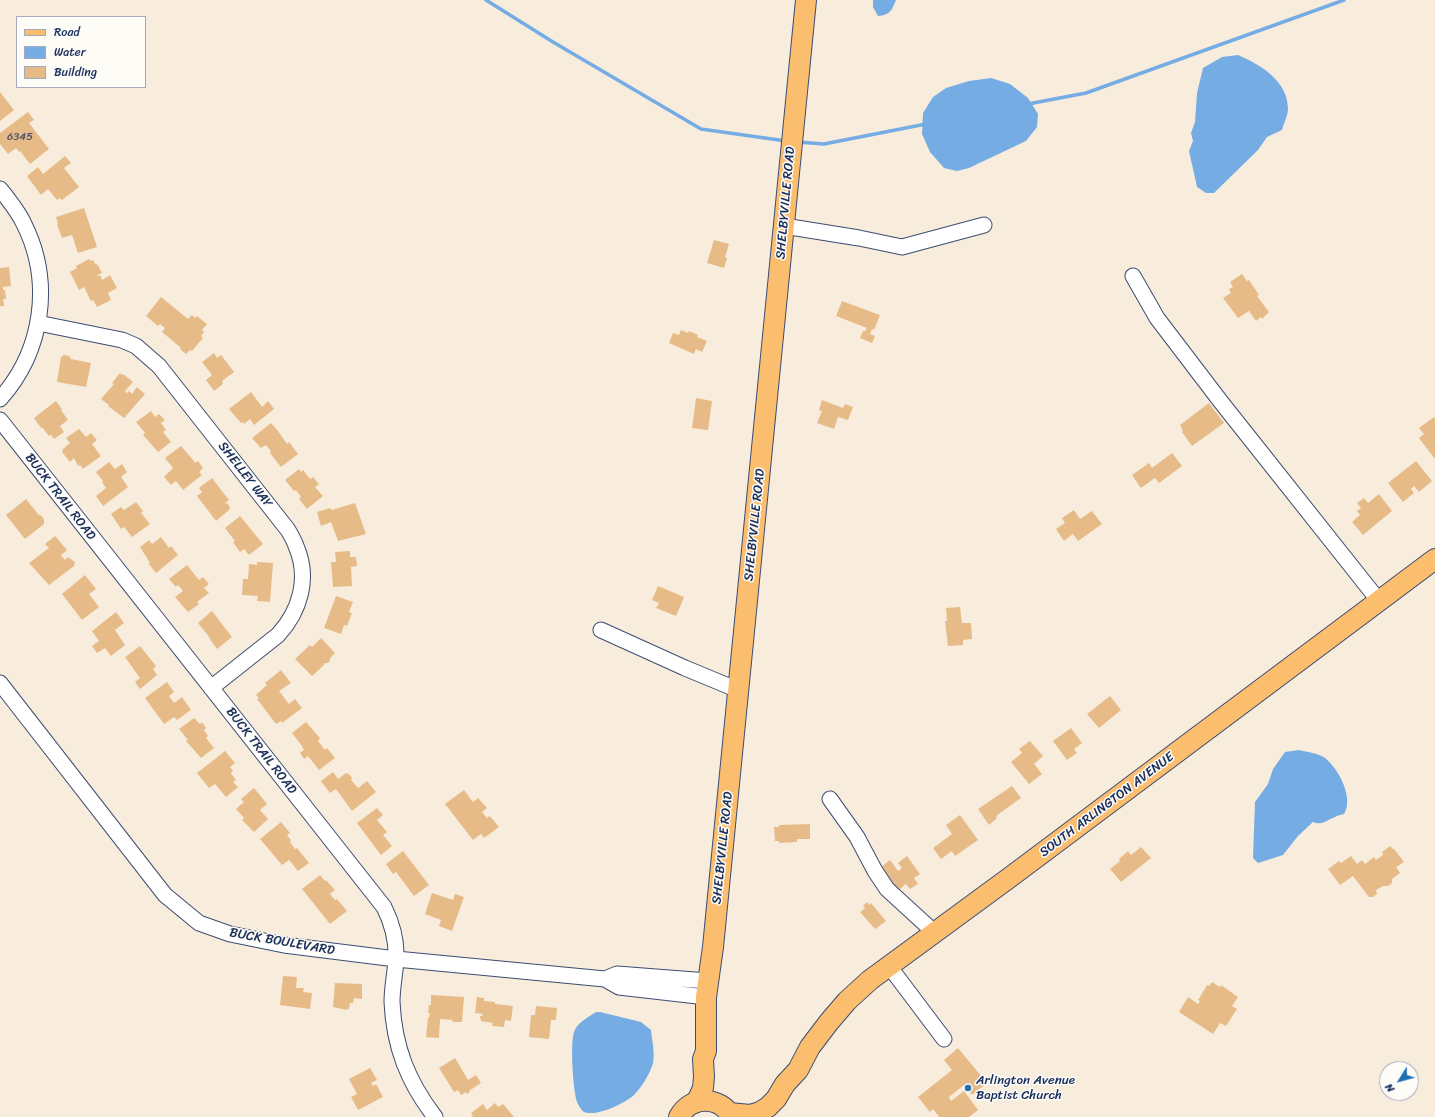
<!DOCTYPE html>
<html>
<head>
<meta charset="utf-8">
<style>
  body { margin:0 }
  #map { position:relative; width:1435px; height:1117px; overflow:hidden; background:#f8eddc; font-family:Sriracha,sans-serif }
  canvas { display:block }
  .legend { position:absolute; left:16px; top:16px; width:130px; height:72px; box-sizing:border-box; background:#fdfcf7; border:1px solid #a3aaba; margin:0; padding:5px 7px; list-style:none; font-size:12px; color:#1b2f5e }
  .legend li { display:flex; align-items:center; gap:8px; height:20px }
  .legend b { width:20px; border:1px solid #a3aaba }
  .north { position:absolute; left:1379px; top:1061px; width:40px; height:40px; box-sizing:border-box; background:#fdfcf7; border:1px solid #a3aaba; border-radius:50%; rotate:233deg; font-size:11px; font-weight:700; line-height:16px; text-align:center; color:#1b2f5e }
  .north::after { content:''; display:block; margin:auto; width:14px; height:18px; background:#1f6fb2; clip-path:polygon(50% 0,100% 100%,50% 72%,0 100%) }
</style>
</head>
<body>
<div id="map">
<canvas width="1435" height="1117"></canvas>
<ul class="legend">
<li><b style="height:5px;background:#fbbd6e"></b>Road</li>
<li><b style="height:11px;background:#75ace4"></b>Water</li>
<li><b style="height:11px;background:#e6bb88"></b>Building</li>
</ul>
<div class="north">N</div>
</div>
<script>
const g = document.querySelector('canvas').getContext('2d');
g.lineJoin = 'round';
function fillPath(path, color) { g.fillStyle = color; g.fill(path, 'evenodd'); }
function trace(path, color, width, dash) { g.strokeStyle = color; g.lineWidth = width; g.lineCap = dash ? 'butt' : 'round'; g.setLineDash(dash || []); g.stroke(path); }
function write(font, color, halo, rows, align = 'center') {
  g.font = font + ' Sriracha,sans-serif'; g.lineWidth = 3; g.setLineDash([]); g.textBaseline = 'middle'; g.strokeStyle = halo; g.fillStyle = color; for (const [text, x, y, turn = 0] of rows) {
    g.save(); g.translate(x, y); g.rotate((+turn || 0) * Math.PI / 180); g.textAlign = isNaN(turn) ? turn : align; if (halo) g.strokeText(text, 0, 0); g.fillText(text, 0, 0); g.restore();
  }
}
fillPath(new Path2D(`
  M873,0h23c-4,10 -6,15 -18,16l-5,-9z
  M1238,55c23,10 50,26 50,54 0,6 -4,14 -6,21l-15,7 -9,13 -44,43h-8l-9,-6 -8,-36 4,-10 -2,-8 4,-11 2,-29 6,-25 19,-11z
  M991,78l19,6 18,14 10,16 -1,13 -11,14 -57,27 -12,3 -13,-3 -14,-16 -8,-18 1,-21 10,-16 13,-9 23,-7z
  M1299,750c8,2 19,3 26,8 14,11 29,40 19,56 -3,1 -6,1 -9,3 -8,3 -14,9 -22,5l-15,14 -15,19 -25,8 -5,-5 2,-56 13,-18 5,-15 12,-17z
  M596,1012h4l41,10 10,8c1,10 4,23 2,33 -3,11 -12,25 -19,32 -10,9 -38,22 -50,17 -3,-2 -5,-6 -7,-10 -4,-12 -7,-58 -3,-70 3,-9 14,-15 22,-20z`), '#75ace4');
trace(new Path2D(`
  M486,0l67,42 148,87 85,12
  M1028,104l58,-11 258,-93
  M798,142l26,2 102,-20`), '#75ace4', 3.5);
fillPath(new Path2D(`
  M0,92l14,18 -14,11z
  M28,112l6,8 -5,3 20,26 -19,15 -10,-13 -1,1 -3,-4 -8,6 -8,-10v-11z
  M65,156l6,7 -7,5 15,19 -17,13 -2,-2 -3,2 -9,-11 -7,6 -14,-19 11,-9 5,7z
  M84,208l13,39 -19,6 -6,-18 -10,3 -5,-13 1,-1 -2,-7z
  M714,240l15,4 -4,13 2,1 -3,10 -17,-5z
  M89,259l2,2 2,-1 3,5 1,-1 5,9 -5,2 1,1 2,-1 2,5 8,-5 7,13 -9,5 3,7 -14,7 -4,-7 -2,1 -7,-14 -5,3 -9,-18 7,-4 -1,-2z
  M9,267l2,19 -8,1v3h2l1,9h-3l1,7h-4v-38z
  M1242,274l5,7 2,-1 10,15 -2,1 12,16 -7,7 -1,-2 -5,4 -7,-10 -11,7 -15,-20 8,-5 -2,-4 4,-2 -3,-5z
  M161,297l27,22 4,-4 3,3 2,-2 10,8 -5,6 2,2 -3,4 2,2 -11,13 -2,-1 -4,4 -6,-5 1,-1 -19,-16 3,-4 -5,-4 -2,2 -12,-10z
  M842,301l38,14 -6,15 -2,-1 -2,5 5,2 -3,7 -12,-5 3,-7h2l2,-3 -31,-12z
  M681,330l7,3 1,-2 9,4 -1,2 10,4 -5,11 -6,-3 -2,5 -25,-11 4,-10 6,2z
  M214,353l3,5 4,-3 13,17 -12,9 1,3 -9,7 -8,-11 6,-5 -10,-13z
  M64,355l5,1 2,3 20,4 -5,24 -29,-5 4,-25z
  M120,373l2,2 1,-1 10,8 -8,9 2,2 2,-2 3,3 5,-7 8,7 -21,24 -16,-12 1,-1 -8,-6 13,-15 -2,-1z
  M251,392l11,15 6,-6 6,8 -20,16 -4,-6 -6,5 -1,-2 -2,1 -12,-14z
  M696,398l16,3 -4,29 -16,-2z
  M822,400l21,8 2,-4 8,3 -5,13 -10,-3 -4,12 -17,-6 5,-12 -3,-1z
  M56,401l6,8 -1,1 7,10 -8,6 4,6 -10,7 -3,-4 -2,1 -7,-9 -1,1 -7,-10z
  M1209,403l15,20 -32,23 -10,-14 1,-1 -3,-6z
  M151,411l4,6 4,-3 6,6 -4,3 5,7 -3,2 8,10 -13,10 -15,-17 2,-2 -9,-11z
  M1434,417l1,2v40l-16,-21 5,-4 -5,-6z
  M271,423l7,8 9,13 2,-2 9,12 -17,13 -11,-14 1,-2 -5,-6 -5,3 -9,-10z
  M79,429l7,8 5,-4 6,7 -5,4 9,12 -18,13 -3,-4 -2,1 -4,-8 -4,4 -8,-10 1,-1 -1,-1 8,-7 -4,-5z
  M181,446l13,15 1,2 3,-2 5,7 -4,4 3,3 -19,15 -7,-9 -5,4 -7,-8 9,-9 -8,-10z
  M1172,453l10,13 -23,17 -4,-5 -14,10 -9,-13 17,-12 3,5z
  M1416,461l16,20 -13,11 -5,-6 -3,3 3,4 -11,9 -15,-19z
  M109,462l6,7 7,-5 5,8 -6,5 7,10 -25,19 -7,-10 10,-8 -4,-6 1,-1 -7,-9z
  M299,469l2,3 2,-2 7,9 3,-2 6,7 -4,3 8,9 -16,13 -8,-10 2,-2 -5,-7 -2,1 -9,-11z
  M212,478l17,22 -4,3 1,1 1,-1 3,4 -1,3 -13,11 -19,-25 5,-4 -3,-4z
  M1379,494l13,17 -29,24 -11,-13 8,-7 -3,-4 4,-3 -4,-5 7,-5 4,5z
  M26,499l12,15h-1l5,2 2,4v4l-19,15 -19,-24z
  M136,502l7,9 -2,2 9,11 -18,13 -8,-10 -3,2 -10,-15 10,-7 3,3z
  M355,503l11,31 -28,7 -7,-19 -10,4 -4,-14 13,-4 2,2z
  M1074,510l6,9 12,-8 10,13 -24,17 -5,-7 -9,7 -8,-12 9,-6 -3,-5z
  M240,516l23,28 -14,11 -5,-6 -4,3 -7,-10 2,-1 -10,-13z
  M55,536l12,14 -6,5 4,5 3,-3 7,5 -1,4 -25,19 -20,-22 20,-15 -4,-4z
  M161,537l8,11 2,-2 7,9 -22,18 -8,-10h2l-10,-16 9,-7 3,4z
  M350,551v6h6l1,9 -6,1 1,19 -19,1 -2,-25h5l-1,-10z
  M257,562l16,1 -3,39 -13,-1 1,-5 -16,-1 1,-16h5l1,-15 8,1z
  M187,565l12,15 4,-3 6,7 -5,4 5,5 -12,9 2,2 -11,8 -13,-15 8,-6 -5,-6 -2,2 -7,-8z
  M85,575l11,14 -7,5 10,13 -17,13 -20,-26z
  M658,586l26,11 -8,19 -20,-8 3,-5 -7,-3z
  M336,596l17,6 -4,10 3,1 -5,13 -3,-1 -3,9 -17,-6z
  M960,607l2,16h9l1,16 -9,1v5l-15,1 -3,-25h2l-1,-13z
  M212,611l20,26 -15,12 -8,-11h1l-12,-15z
  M116,612l8,11 -9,7 10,15 -14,11 -6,-8 -8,5 -5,-7 7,-5 -7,-10z
  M321,638l14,15 -5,5v3l-2,2h-3l-2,3 -11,10 -17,-17 15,-14 2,2z
  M140,646l16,20 -3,3 4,6 -17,14 -5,-7 5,-4 -15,-21z
  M281,670l10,13 -12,8 10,13 6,-5 7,9 -20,15 -1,-2 -5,3 -19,-25 2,-1 -3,-3 11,-10 -2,-2z
  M167,682l7,10 -5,4 5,7 8,-6 9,13 -14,10 -3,-3 -10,7 -19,-26z
  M1110,696l11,14 -22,18 -12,-14z
  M194,718l6,6 2,-2 4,6 -2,2 4,6 -2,2 8,10 -13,10 -15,-17 2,-1 -9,-11z
  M306,722l14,16 -2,3 7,9 2,-2 8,10 -16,12 -11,-14 -4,3 -4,-6 4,-3 -2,-4 -10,-13z
  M1071,728l11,15 -8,6 3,4 -10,7 -14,-19z
  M1030,741l13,15 -9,8 8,10 -13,10 -18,-22 11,-9 -3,-4z
  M225,751l10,12 -5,4 3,4 -2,2 5,7 -3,2 5,5 -12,10 -11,-13 -6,4 -12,-15z
  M333,772l5,7 8,-6 3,1 3,4 -1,2 7,8 9,-7 9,11 -24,19 -16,-22 -6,4 -9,-12z
  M1012,786l9,12 -25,18 1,2 -8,7 -11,-16z
  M254,788l13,16 -7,6 8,9 -14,13 -12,-12 2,-2 -8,-9 8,-7 -3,-3z
  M464,790l9,12 5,-4 9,10 -5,4 5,6 3,-2 9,11 -15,11 -3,-4 -8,6 -28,-36z
  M377,808l6,7 -6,5 10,12 -4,3 9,11 -11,9 -24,-32z
  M960,815l18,25 -23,16 -3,-5 -11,8 -8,-11 19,-14 -6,-9z
  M281,822l9,11 -3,2 4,5 -1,2 5,7 2,-1 12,15 -11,8 -9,-11 -7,5 -22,-26z
  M810,824v15h-13v3l-18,1v-2h-4l-1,-14h5v-2z
  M1390,846l3,3h1l10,13 -8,5 4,6 -8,6v4l-4,3h-5l-7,4 1,4 -4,3h-4l-16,-21 -13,9 -12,-16 11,-8 2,2 10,-7 6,8 5,-4 3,4 9,-7 2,3 7,-5 -1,-3z
  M1141,847l10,11 -30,24 -11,-13 10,-8 -1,-2 9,-8 3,4z
  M403,851l26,34 -15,11 -18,-24 -3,2 -7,-10z
  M907,856l13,18 -6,4 4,6 -8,5 -4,-5 -10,8 -17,-23 11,-9 8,11 4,-3 -4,-5z
  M320,875l5,6 1,-1 9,10 -5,4 5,6 2,-1 10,12 -17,13 -28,-35z
  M432,893l21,7 2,-6 9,3 -12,34 -13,-5 2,-6 -16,-6z
  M867,902l2,3 2,-2 15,18 -11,8 -15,-17 5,-4 -2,-2z
  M283,976l14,1 -1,11h8l-1,4 9,1 -2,16 -30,-4z
  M1212,982l8,5 1,-2 17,12 -6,9 5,3 -11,17 -6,-3 -7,11 -34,-22 9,-15 10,7 2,-3 -2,-1 2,-3 7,-12 2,1z
  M335,983l27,1v15l-8,-1 -1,5h-3l-1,6h-2v1l-14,-3z
  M431,995l33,2 -2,25h-10l1,-2 -13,-1 -1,19 -13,-1 2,-19h1l1,-5h-2l1,-8h2z
  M477,997l7,1v3l11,1v2l18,2 -2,15 -6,-1 -1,7 -12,-1 1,-3 -12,-2 -1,-5h2l1,-2 -8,-1z
  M536,1006l21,2 -1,12h-5l-2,19 -20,-2 2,-22h4z
  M958,1048l29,35 -15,12 -8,-10 -15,12 2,4 13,-10 14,19 -9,7h-30l-6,-8 -3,3 -12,-15 34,-27 -8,-10z
  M455,1058l13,22 8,-5 5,8 -12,8 1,1 -3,2 -1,-2 -5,3 -3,-5 -4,2 -15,-24z
  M370,1068l7,12 -6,3 2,3 3,-2 7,13 -25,13 -7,-13 6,-3 -8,-15z
  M495,1103l3,4 5,-3 11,13h-43l2,-1 -2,-3 12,-9 4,6z`), '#e6bb88');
const minor = new Path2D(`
  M0,189c9,11 18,22 24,35 29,58 19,127 -24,175
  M784,226l75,12 43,9 82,-22
  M1133,276l24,42 64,84 158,199
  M38,323l84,17 14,6 23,20 129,164c3,5 6,10 8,16 14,32 4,65 -18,89l-67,53
  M0,420l384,487c8,16 13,34 12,53 -1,14 -4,28 -4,42 2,45 16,80 43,115
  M601,630l84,38 53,22
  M0,683l165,212 34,28 31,11 54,11 112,14 209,20
  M830,799l27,38 18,34 12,18 48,44
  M889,966l55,73
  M706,997l-87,-10 -14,-8 12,-5 91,7`);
const major = new Path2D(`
  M695,1103l4,-6 4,-9 1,-11 -1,-18 3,-8v-54l7,-50 93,-947
  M729,1113l21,2 10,-3 8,-5 8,-8 9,-15 13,-14 12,-23 19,-25 18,-21 23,-21 139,-102 426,-319
  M679,1117c12,-22 41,-21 53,0`);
trace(minor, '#3c4c71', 17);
trace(major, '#3c4c71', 22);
trace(minor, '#fff', 15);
trace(major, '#fbbd6e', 20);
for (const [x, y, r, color] of [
  [968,1088,4,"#1f6fb2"]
]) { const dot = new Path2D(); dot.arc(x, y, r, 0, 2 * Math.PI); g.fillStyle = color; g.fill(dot); trace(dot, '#fdfcf7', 1.5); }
write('11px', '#4e5268', null, [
  ["6345",20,137]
]);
write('13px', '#1b2f5e', '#fdfcf7', [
  ["SHELBYVILLE ROAD",786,203,-85],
  ["SHELLEY WAY",245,475,52],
  ["BUCK TRAIL ROAD",60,497,52],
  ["SHELBYVILLE ROAD",755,525,-84],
  ["BUCK TRAIL ROAD",261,751,52],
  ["SOUTH ARLINGTON AVENUE",1107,805,-37],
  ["SHELBYVILLE ROAD",723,848,-84],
  ["BUCK BOULEVARD",282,942,10]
]);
write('13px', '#1b2f5e', '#fdfcf7', [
  ["Arlington Avenue",976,1081],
  ["Baptist Church",976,1096]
], 'left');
</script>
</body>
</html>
